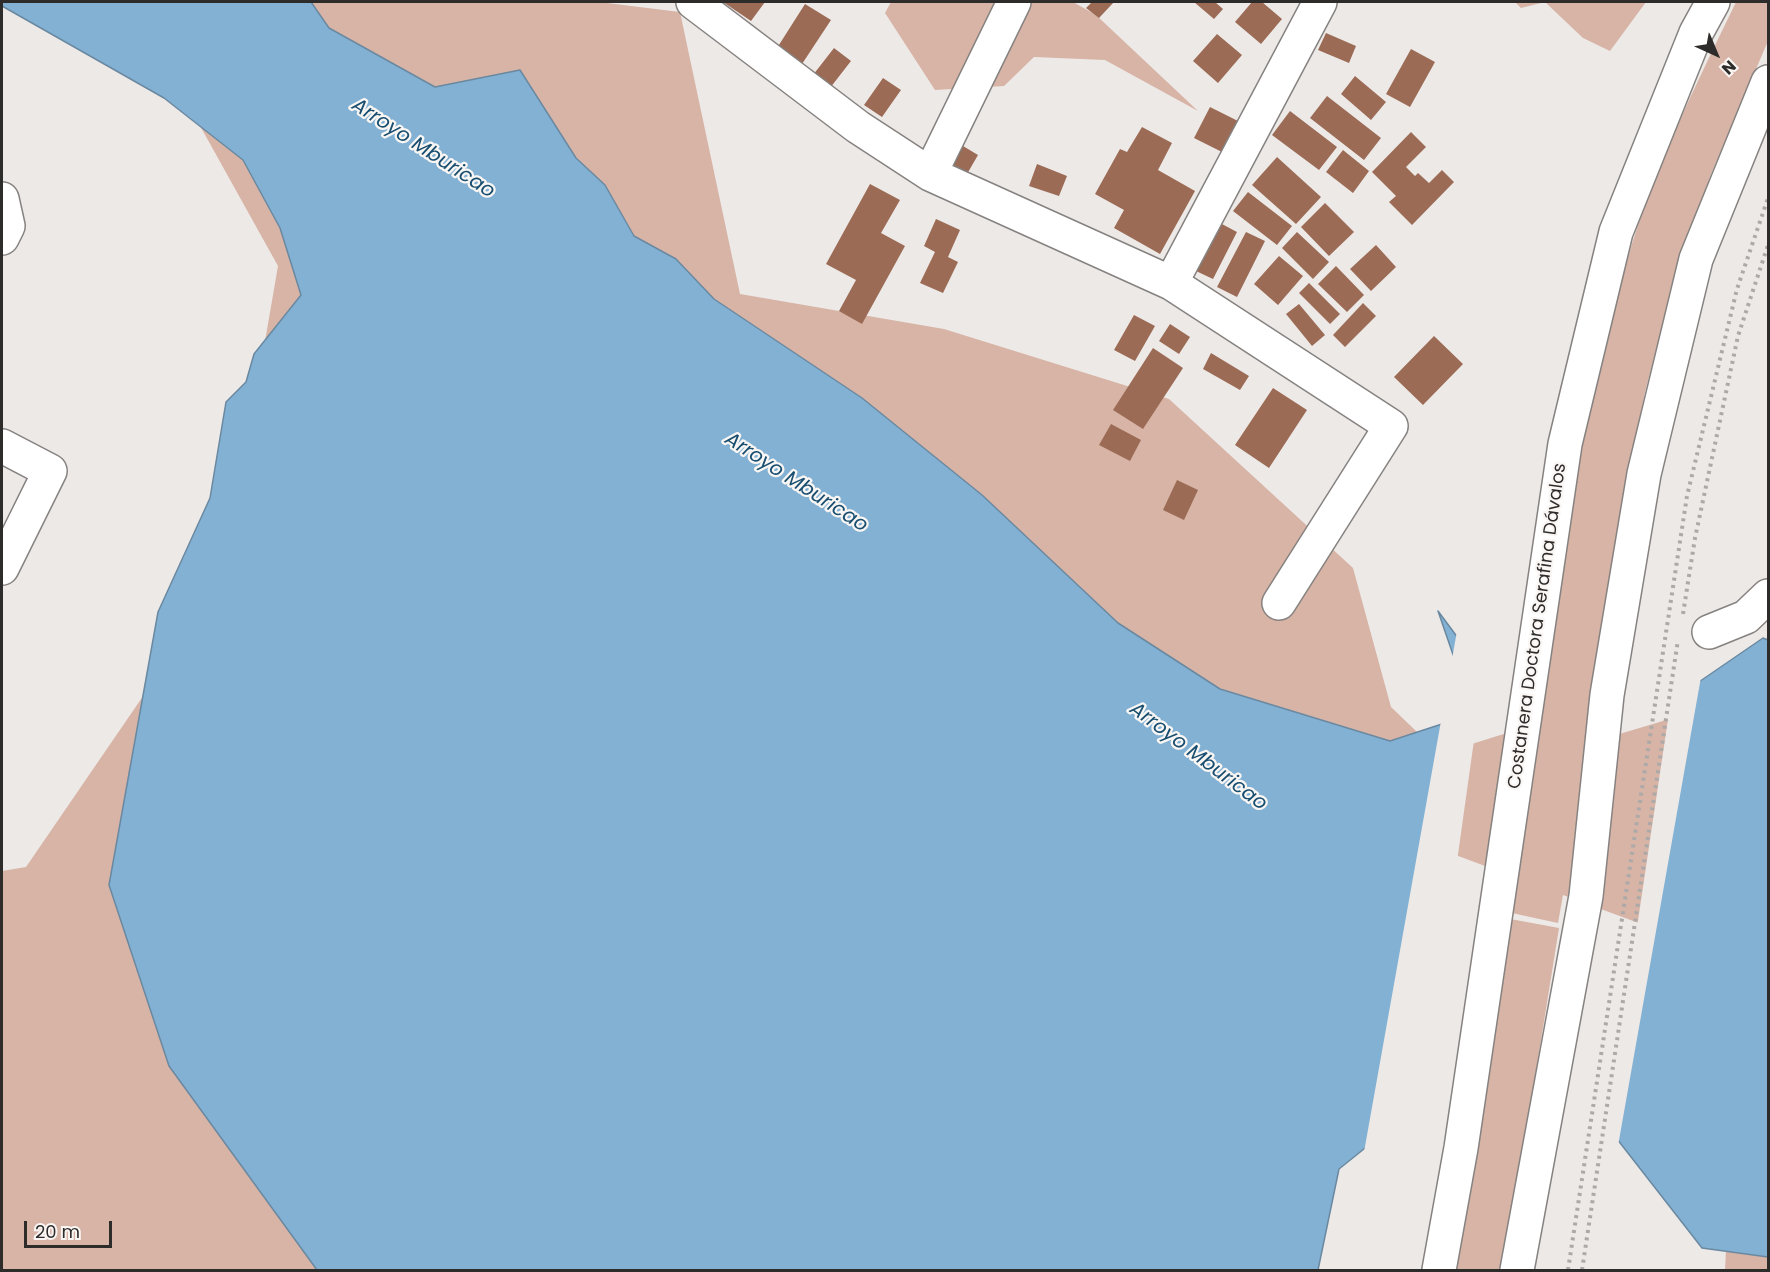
<!DOCTYPE html>
<html>
<head>
<meta charset="utf-8">
<style>
  body { margin:0 }
  #map { position:relative; width:1770px; height:1272px; overflow:hidden; background:#ede9e7; font-family:Poppins,sans-serif }
  canvas { display:block }
  .frame { position:absolute; inset:0; border:3px solid #2e2c2b; pointer-events:none }
  .north { position:absolute; left:1686px; top:24px; width:60px; height:60px; -webkit-text-stroke:4px #faf6f4; paint-order:stroke; rotate:136deg; font-size:16px; font-weight:700; line-height:24px; text-align:center; color:#2e2c2b }
  .north::after { content:''; display:block; margin:auto; width:21px; height:27px; background:#2e2c2b; clip-path:polygon(50% 0,100% 100%,50% 72%,0 100%) }
  .scale { position:absolute; left:24px; top:1221px; width:88px; height:27px; box-sizing:border-box; border:3px solid #2e2c2b; border-top:0; padding-left:8px; font-size:18px; line-height:21px; white-space:nowrap; color:#2e2c2b; -webkit-text-stroke:4px #faf6f4; paint-order:stroke }
</style>
</head>
<body>
<div id="map">
<canvas width="1770" height="1272"></canvas>
<div class="frame"></div>
<div class="north">N</div>
<div class="scale">20 m</div>
</div>
<script>
const g = document.querySelector('canvas').getContext('2d');
g.lineJoin = 'round';
function fillPath(path, color) { g.fillStyle = color; g.fill(path, 'evenodd'); }
function trace(path, color, width, dash) { g.strokeStyle = color; g.lineWidth = width; g.lineCap = dash ? 'butt' : 'round'; g.setLineDash(dash || []); g.stroke(path); }
function write(font, color, halo, rows, align = 'center') {
  g.font = font + ' Poppins,sans-serif'; g.lineWidth = 4.5; g.setLineDash([]); g.textBaseline = 'middle'; g.strokeStyle = halo; g.fillStyle = color; for (const [text, x, y, turn = 0] of rows) {
    g.save(); g.translate(x, y); g.rotate((+turn || 0) * Math.PI / 180); g.textAlign = isNaN(turn) ? turn : align; if (halo) g.strokeText(text, 0, 0); g.fillText(text, 0, 0); g.restore();
  }
}
fillPath(new Path2D(`
  M24,2h575l81,10 60,282 204,35 225,70 184,169 38,139 49,47 70,-22 26,1c25,-158 45,-318 91,-472 26,-91 68,-174 109,-259h32v39l-57,133 -35,100 -31,118 -23,118 -16,228 77,-23 85,-35v590h-43l2,-40 -83,-305 -81,-30 -5,28 -51,-11 5,-36 -86,-32 -1217,-179 69,-399 -84,-151z
  M891,2h182l23,13 102,96 -93,-51 -71,-3 -30,29 -69,4 -50,-77z
  M1515,2h131l-36,49 -27,-13 -38,-36 -24,6z
  M163,667l553,603h-714v-399l24,-4z
  M1505,918l54,10 -55,342h-50z`), '#d7b4a6');
const water = new Path2D(`
  M2,2h309l18,26 106,59 85,-17 56,88 29,27 29,51 42,23 38,40 148,99 120,97 136,128 102,66 170,52 55,-18 14,-51 -21,-61 43,58 -61,435 -81,65 -21,101h-1001l-148,-204 -60,-181 49,-273 52,-114 16,-96 20,-20 8,-28 47,-59 -21,-67 -37,-68 -79,-62 -162,-92z
  M1763,638l5,2v617l-66,-9 -92,-118 64,-431z`);
fillPath(water, '#83b1d3');
trace(water, '#6a89a1', 1.5);
fillPath(new Path2D(`
  M1457,631l27,38 -61,435 -59,48 77,-431 15,-49 -4,-13z
  M1701,677l-83,469 -11,-17 64,-430z`), '#ede9e7');
fillPath(new Path2D(`
  M723,2h42l-14,19z
  M1092,2h22l-15,16 -13,-10z
  M1194,2h21l8,7 -9,10z
  M1252,2h10l20,17 -21,25 -26,-22z
  M805,4l26,16 -29,44 -25,-16z
  M1326,33l30,13 -7,17 -31,-13z
  M1217,34l25,21 -24,28 -25,-22z
  M834,48l17,13 -21,27 -17,-13z
  M1411,49l24,13 -25,45 -24,-13z
  M1355,76l31,26 -15,18 -30,-26z
  M883,78l18,12 -19,27 -18,-12z
  M1327,96l54,42 -17,22 -54,-42z
  M1210,107l28,14 -16,31 -28,-14z
  M1290,111l47,36 -18,23 -47,-35z
  M1142,127l30,16 -14,27 37,21 -35,63 -46,-26 10,-18 -29,-16 25,-45 7,3z
  M1411,132l15,15 -20,20 9,9 3,-3 11,10 13,-13 12,12 -42,43 -23,-23 7,-6 -24,-24z
  M958,143l20,12 -11,19 -20,-12z
  M1343,150l26,21 -16,22 -27,-21z
  M1277,157l44,40 -25,27 -44,-39z
  M1037,164l30,12 -8,20 -30,-10z
  M870,184l30,16 -19,33 24,13 -43,78 -23,-13 17,-31 -30,-16z
  M1248,192l44,34 -15,19 -44,-34z
  M1325,203l29,29 -25,24 -28,-29z
  M936,219l24,11 -12,27 10,5 -15,31 -23,-10 15,-31 -11,-6z
  M1220,223l17,9 -24,47 -17,-8z
  M1246,232l19,9 -28,56 -20,-10z
  M1297,232l32,30 -16,17 -31,-31z
  M1376,245l20,22 -25,24 -21,-22z
  M1279,256l24,20 -25,29 -24,-21z
  M1336,266l28,29 -17,17 -29,-28z
  M1309,283l31,31 -10,10 -31,-31z
  M1363,303l13,13 -31,31 -12,-12z
  M1299,304l26,31 -13,11 -26,-32z
  M1134,315l21,11 -20,35 -21,-11z
  M1170,324l20,13 -11,17 -20,-13z
  M1434,336l29,28 -40,41 -29,-28z
  M1153,348l30,20 -40,61 -30,-19z
  M1211,353l38,23 -9,14 -37,-21z
  M1273,388l34,22 -38,58 -34,-23z
  M1111,424l30,16 -11,21 -31,-16z
  M1177,480l21,10 -14,30 -21,-10z`), '#9b6b55');
const minor = new Path2D(`
  M693,2l165,125 72,47 241,109 220,143 -112,177
  M930,174l84,-172
  M2,199l6,27 -6,12
  M1171,283l149,-281
  M2,446l48,25 -48,97
  M1709,632l37,-15 22,-21`);
const trunk = new Path2D(`
  M1439,1270l22,-122 104,-704 51,-212 80,-199 17,-31
  M1517,1270l69,-374 21,-201 37,-221 52,-215 72,-177`);
trace(minor, '#868280', 36);
trace(trunk, '#868280', 36);
trace(new Path2D(`
  M1683,614l12,-76 43,-202 30,-91
  M1568,1270l119,-774 50,-207 31,-91
  M1582,1270l96,-630`), '#ada9a8', 4, [3, 4.5]);
trace(minor, '#fff', 33);
trace(trunk, '#fff', 33);
write('18px', '#2e2c2b', '#faf6f4', [
  ["Costanera Doctora Serafina Dávalos",1538,626,-82]
]);
write('italic 20px', '#184e70', '#faf6f4', [
  ["Arroyo Mburicao",423,149,33],
  ["Arroyo Mburicao",796,483,33],
  ["Arroyo Mburicao",1198,757,37]
]);
</script>
</body>
</html>
